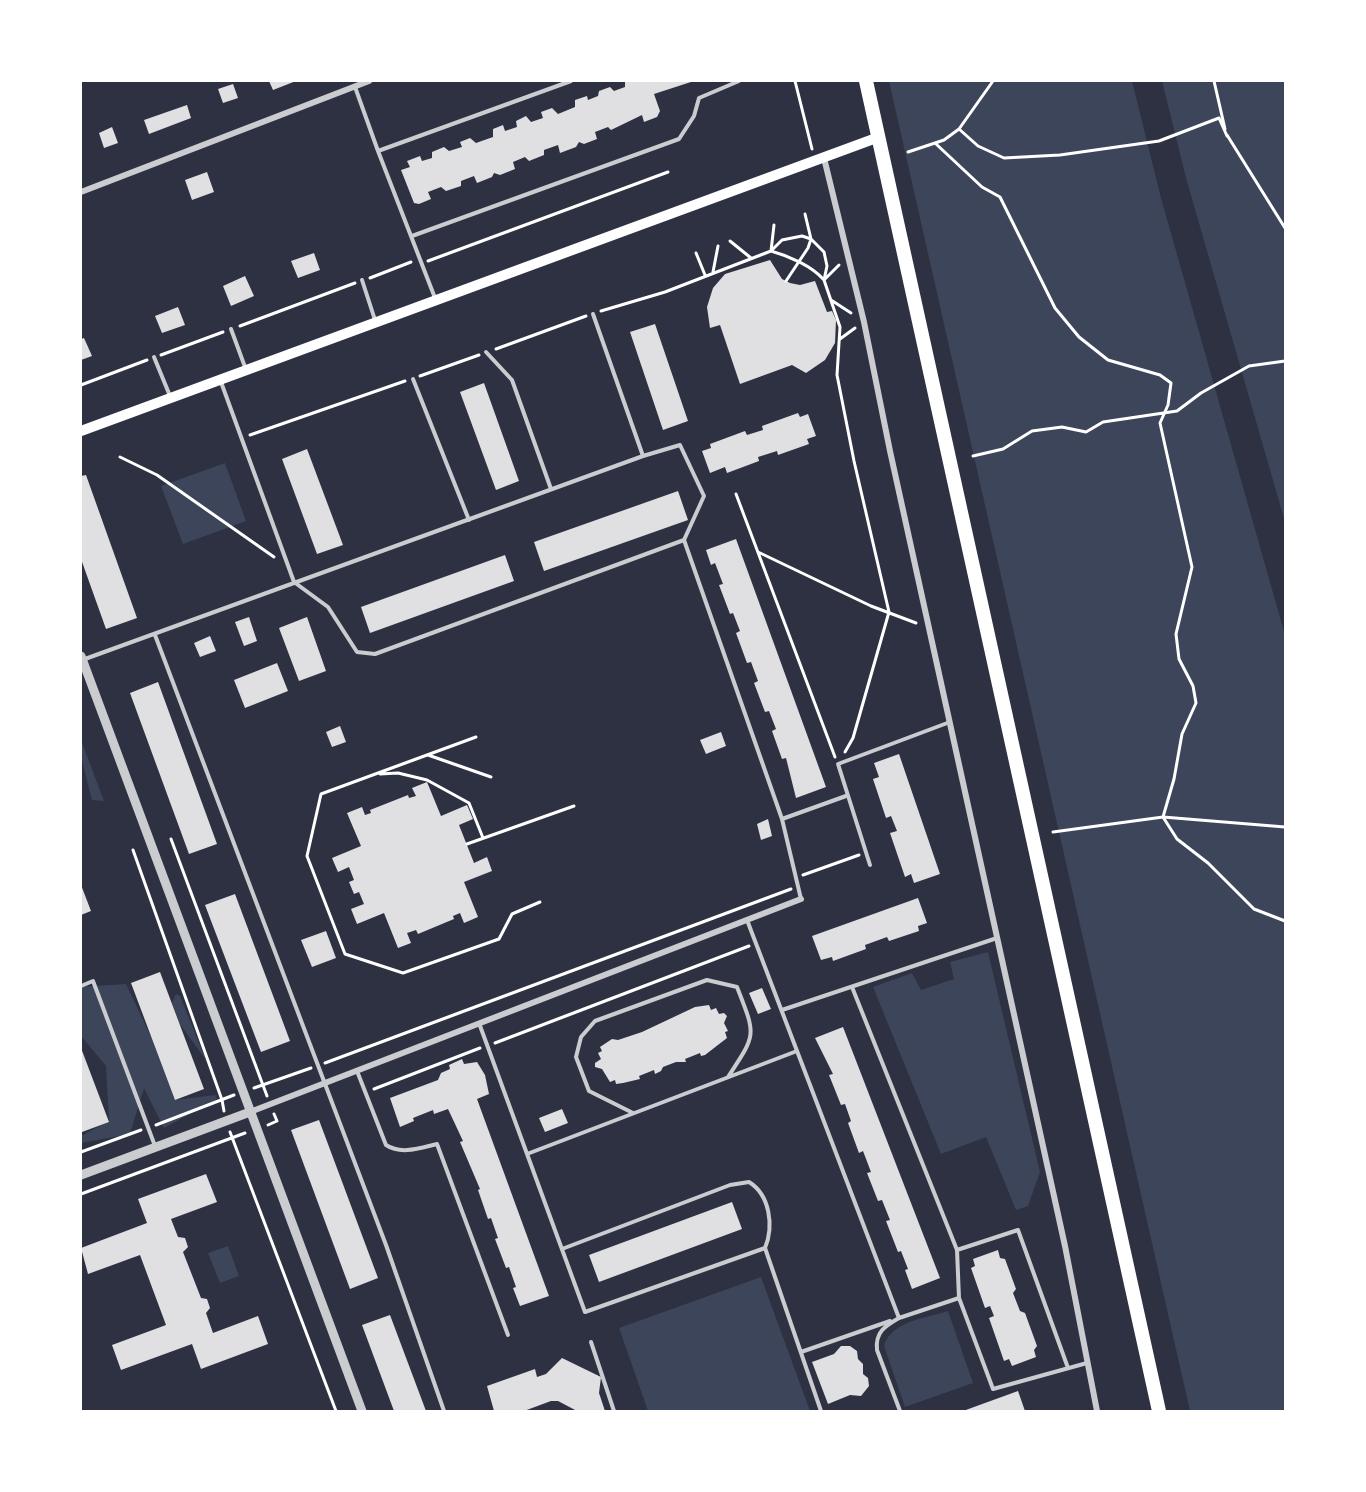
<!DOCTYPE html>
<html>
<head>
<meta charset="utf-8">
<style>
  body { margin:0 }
  #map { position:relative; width:1366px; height:1492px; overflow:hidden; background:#2d3142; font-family:"Playfair Display",serif }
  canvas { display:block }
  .frame { position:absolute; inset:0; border:82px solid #fff; pointer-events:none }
</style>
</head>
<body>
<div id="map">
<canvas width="1366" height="1492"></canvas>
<div class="frame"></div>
</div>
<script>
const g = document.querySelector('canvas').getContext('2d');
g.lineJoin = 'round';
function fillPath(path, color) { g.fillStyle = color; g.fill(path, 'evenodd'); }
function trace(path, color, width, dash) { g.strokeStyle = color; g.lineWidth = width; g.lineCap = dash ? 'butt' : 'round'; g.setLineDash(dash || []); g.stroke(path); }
fillPath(new Path2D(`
  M889,81h243l29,117 124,437v776h-95z
  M1162,81h123v441l-99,-344z
  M225,463l21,58 -63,23 -22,-58z
  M81,740l23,61 -12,-1 -11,-43z
  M988,952l52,220 -12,34 -12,4 -30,-73 -45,17 -68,-167 39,-14 9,17 33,-11 -4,-17z
  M126,984l26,55 23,61 40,-5 2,4 -53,29 -20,-40 -14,46 -49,9v-7l28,-15 -3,-55 -25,-30v-49z
  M176,994l4,2 26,64 -27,-37 -7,-20z
  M228,1246l11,30 -19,7 -12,-30z
  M761,1277l49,134h-162l-29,-83z
  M948,1311l25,72 -68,24 -21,-61c7,-25 42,-28 64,-35z`), '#3c4559');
fillPath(new Path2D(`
  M269,81h27l-23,9z
  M625,81h69l-40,13 6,17 -3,6 -13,5 -2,-7 -31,15 -3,-3 -13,5 2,7 -13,5 -5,-2 -3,5 -16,6 -2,-8 -14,5v5l-15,6 -4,-4 -12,5 2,7 -15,6 -6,-2 -2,4 -15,6 -3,-7 -13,5v5l-15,5 -5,-4 -13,5 3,7 -12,5 -5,-1 -13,-33 9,-3 -3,-6 13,-5 2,5 10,-3v-6l12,-5 5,4 13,-4 -2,-5 10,-4 6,5 17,-6v-8l10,-4 2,6 12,-4 -1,-6 10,-5 5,6 12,-4 -2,-6 11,-4 6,6 17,-7v-7l12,-4 1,4 10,-4 1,-5 11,-4 4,4 11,-4z
  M233,84l5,14 -15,5 -5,-14z
  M187,105l4,13 -42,16 -5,-14z
  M112,127l6,16 -14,5 -5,-15z
  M207,172l7,20 -22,8 -7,-20z
  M314,253l6,17 -22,8 -7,-17z
  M770,260l12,19 8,4 10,2 15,-4 12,31 5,-1 4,9 -1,23 -10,17 -19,13 -14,-8 -52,19 -20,-59 -10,3 -3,-21 6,-19 12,-14z
  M245,276l9,20 -23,10 -8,-20z
  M178,307l7,18 -23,8 -7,-17z
  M655,324l33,97 -25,9 -33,-98z
  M84,338l8,18 -11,4v-21z
  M484,383l35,98 -23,9 -36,-98z
  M798,413l2,4 8,-3 8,22 -9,3 2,5 -31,11 -1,-4 -19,6 1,4 -32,12 -2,-6 -15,6 -8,-22 9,-3 -1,-4 35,-13 2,4 16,-5 -1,-4z
  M307,449l36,96 -26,9 -35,-95z
  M86,475l51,143 -31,11 -25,-70v-83z
  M678,491l10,29 -144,51 -10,-29z
  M736,539l90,248 -30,11 -10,-40 -4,1 -10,-28 4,-2 -7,-18 -4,1 -11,-29 4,-2 -7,-19 -4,1 -11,-30 4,-2 -7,-18 -3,1 -11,-29 4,-1 -8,-21 -4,2 -5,-15z
  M505,555l9,26 -144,52 -9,-26z
  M249,617l8,24 -13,5 -9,-24z
  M307,617l19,54 -27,10 -20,-53z
  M210,636l6,15 -16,6 -6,-14z
  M277,663l11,28 -43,17 -11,-28z
  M158,682l59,162 -28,10 -59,-161z
  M340,726l6,16 -14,5 -6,-15z
  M721,732l5,14 -20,8 -6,-14z
  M899,754l41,120 -26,9 -3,-9 -6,3 -15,-44 7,-2 -6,-15 -5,2 -13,-39 6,-2 -5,-14z
  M427,782l14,34 26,-11 6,14 -14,6 15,38 13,-6 5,14 -28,11 14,35 -14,6 -4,-10 -7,3 1,3 -36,15 -2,-4 -9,3 4,10 -13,5 -14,-35 -27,11 -6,-15 13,-5 -5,-12 -5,2 -5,-12 5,-2 -5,-13 -11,5 -6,-14 29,-12 -14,-33 15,-6 3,8 6,-2 -1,-3 38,-15 1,3 7,-2 -4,-8z
  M768,819l4,17 -11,4 -4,-16z
  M81,885l10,26 -10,4z
  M235,894l55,147 -29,11 -56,-147z
  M918,898l9,25 -9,3 1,5 -30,10 -2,-4 -22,8 1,4 -33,12 -1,-4 -11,3 -9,-24z
  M326,931l10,27 -24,9 -11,-27z
  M160,972l44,117 -29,11 -44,-117z
  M762,988l9,21 -13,5 -9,-21z
  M709,1005l2,5 5,-2 3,6 5,-1 3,3 -3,7 4,8 -3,1 2,6 -22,17 -4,1 -1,-3 -15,6 1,3h-10l-13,5 -2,4 -6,3 -1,-4 -15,6 1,3 -17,4 -7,1 -1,-4 -5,2 -8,-13 -7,-2v-4l6,-4 -3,-6 4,-2 -2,-4 12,-8 6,1 24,-8 53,-25z
  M843,1027l97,251 -28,11 -7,-19 3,-1 -7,-18 -3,1 -12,-31 4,-1 -8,-20 -4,1 -11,-28 4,-1 -8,-21 -4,2 -11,-30 3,-2 -6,-17 -4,1 -12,-30 4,-1 -18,-36z
  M81,1048l28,74 -27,10 -1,-3z
  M462,1059l2,5 13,-2 8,13 4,19 -12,5 72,197 -29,10 -7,-18 3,-1 -7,-20 -3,1 -11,-29 3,-1 -7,-20 -3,1 -10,-29 2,-1 -20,-47 3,-1 -15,-32 -14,5 -1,-4 -20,8 1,3 -14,6 -10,-29 48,-18 3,-7 9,-4 -1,-4z
  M562,1109l6,14 -23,9 -6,-14z
  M319,1120l59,158 -28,11 -59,-159z
  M206,1174l11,28 -46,17 7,18 7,1 3,9 -5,5 18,46 6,1 3,9 -4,5 7,20 45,-17 10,28 -67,25 -9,-25 -71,26 -9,-25 54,-20 -26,-70 -52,19 -7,-26 66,-25 -9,-24z
  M732,1202l10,27 -143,53 -10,-27z
  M998,1250l2,8 5,1 11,30 -3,4 7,18 5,2 12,33 -3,4 2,7 -24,9 -3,-7 -5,2 -15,-43 5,-2 -4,-10 -5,2 -14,-40 4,-2 -2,-7z
  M390,1315l36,96h-32l-32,-86z
  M841,1346h9l7,5 1,8 5,5v10l5,4 1,8 -8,10 -11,-1 -22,9 -16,-42 22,-8z
  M562,1358l39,19 -2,16 6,18h-28l-19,-10h-7l-27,10h-30l-7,-25 48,-17 2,8 9,-3z
  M1018,1391l7,20h-62z`), '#e0e0e3');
trace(new Path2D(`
  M795,81l17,68
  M1214,81l11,48
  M959,129l19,17 26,12 56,-3 99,-14 60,-23 8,18
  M1227,135l58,93
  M935,143l47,44 18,10 55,111 24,29 29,23 52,15 11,8 -3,22 -8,18 32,144 -16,67 3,25 14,27 3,17 -14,31 -8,45 -11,38 14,22 31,24 46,46 31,12
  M908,152l36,-12 15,-11 34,-48
  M774,225l-3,26c18,5 41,15 53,29l15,-15
  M730,241l21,17
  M696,253l9,22
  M428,261l240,-89
  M713,272l5,-26
  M370,278l41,-16
  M786,281l22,-33 3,-9 -6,-25
  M831,300l20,13
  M601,311l64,-19 106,-41 11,-11 20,-4 9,3 13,13 3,14 -3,14 16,47 -3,48 17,86 35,151 -36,126 -8,14
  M240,326l115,-43
  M840,339l15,-11
  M496,349l90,-33
  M161,355l62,-23
  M420,376l59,-21
  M81,385l66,-25
  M250,435l155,-54
  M973,456l30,-7 29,-18 30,-4 24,5 17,-10 74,-11 24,-18 48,-27 36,-5
  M120,457l37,18 117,82
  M736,494l99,263
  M758,552l113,54 45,17
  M476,737l-155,57 -14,62 38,98 58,19 96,-34 13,-25 28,-12
  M428,755l63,22
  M380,774l18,-1 29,7 42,23 14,35
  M1053,832l110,-15 122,10
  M171,839l96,257
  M467,844l107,-38
  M133,850l89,250 2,11
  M803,875l56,-20
  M495,1043l254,-97
  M325,1063l466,-174
  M254,1088l57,-20
  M374,1089l106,-41
  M156,1125l78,-30
  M268,1125l9,-4 -3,-7
  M230,1132l106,279
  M81,1152l60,-22
  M81,1194l164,-61`), '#fff', 3);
trace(new Path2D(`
  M355,87l23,64
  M412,236l267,-97 15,-23 5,-18 40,-17
  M362,280l13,40
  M435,298l-57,-147 193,-70
  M593,314l50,142
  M231,329l14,38
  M486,352l26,28 39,109
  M154,357l16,39
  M413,379l56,141
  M221,382l73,200 34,25 29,45 18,2 309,-114
  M155,635l231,610 58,166
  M85,659l558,-203 37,-11 24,51 -20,44 98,279 19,80
  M782,819l64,-23
  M870,865l-32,-101 112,-42
  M747,920l152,398 60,-20 34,91 94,-26
  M81,986l12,-5 62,165
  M852,987l105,263
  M782,1010l215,-72
  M479,1023l106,289 180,-64 56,163
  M357,1071l29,74c15,10 34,3 51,-1l71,191
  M633,1113l-44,-22 -13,-34 5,-20 14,-16 112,-41 30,7c19,49 20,46 -9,90
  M527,1154l270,-103
  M562,1249l168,-64 19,-3c21,13 25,44 16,66
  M959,1298l-2,-48 61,-20 50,138
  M899,1318c-14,8 -24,14 -22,32l23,61
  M591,1342l23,69
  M801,1352l89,-31`), '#caccd0', 4);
trace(new Path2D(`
  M824,158l40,164 26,129 175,795 32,165
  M81,192l288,-111
  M250,1112l551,-213`), '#caccd0', 6);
trace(new Path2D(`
  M81,656l281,755
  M81,1175l169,-63`), '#caccd0', 9);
trace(new Path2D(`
  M81,431l798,-294`), '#fff', 10);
trace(new Path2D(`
  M866,81l293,1330`), '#fff', 14);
</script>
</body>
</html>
